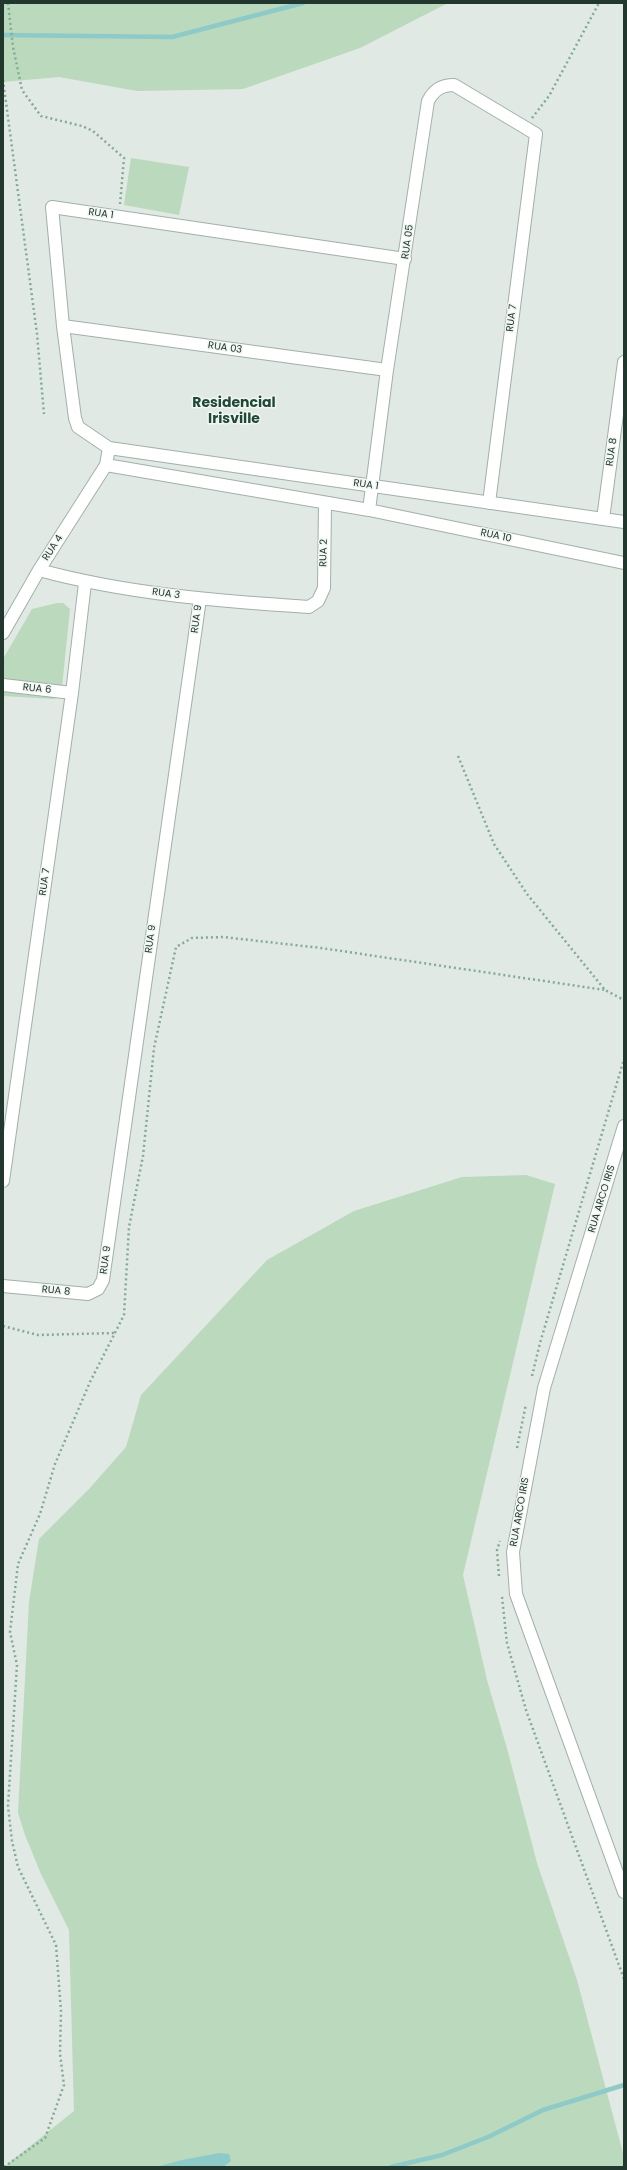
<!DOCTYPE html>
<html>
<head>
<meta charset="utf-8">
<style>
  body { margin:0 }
  #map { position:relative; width:627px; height:2170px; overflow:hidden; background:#e0e9e3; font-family:Poppins,sans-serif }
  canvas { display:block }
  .frame { position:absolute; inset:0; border:4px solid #22382e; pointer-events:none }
</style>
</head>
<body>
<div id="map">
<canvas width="627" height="2170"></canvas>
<div class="frame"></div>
</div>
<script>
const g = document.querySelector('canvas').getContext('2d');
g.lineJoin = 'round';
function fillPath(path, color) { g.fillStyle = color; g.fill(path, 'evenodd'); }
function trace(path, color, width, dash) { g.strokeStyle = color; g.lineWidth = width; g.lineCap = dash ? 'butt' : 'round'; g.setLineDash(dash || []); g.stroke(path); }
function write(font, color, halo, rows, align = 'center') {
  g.font = font + ' Poppins,sans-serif'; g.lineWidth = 3; g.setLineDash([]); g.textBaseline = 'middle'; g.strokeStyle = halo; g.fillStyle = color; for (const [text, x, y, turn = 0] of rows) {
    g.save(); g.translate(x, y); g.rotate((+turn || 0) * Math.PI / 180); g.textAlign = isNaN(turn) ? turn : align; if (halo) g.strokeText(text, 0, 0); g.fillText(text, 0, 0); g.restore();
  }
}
fillPath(new Path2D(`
  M3,3h445l-88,45 -117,41 -106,2 -78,-14 -56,5z
  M131,158l58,9 -10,48 -55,-10z
  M57,603h6l7,6 -9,88 -8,2 -50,-3v-37l29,-50z
  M526,1175l29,9 -92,391 24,105 21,72 29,111 40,117 47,177v10h-620l70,-56 -5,-181 -28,-56 -16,-39 -7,-22 11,-211 10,-63 50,-50 37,-42 15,-52 126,-135 87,-49 108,-34z`), '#bbd9bd');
fillPath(new Path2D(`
  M219,2153l10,1 2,7 -8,6h-67l26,-7z`), '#8dcac8');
trace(new Path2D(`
  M3,35l169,2 131,-34
  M391,2167l51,-12 46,-18 55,-27 81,-25`), '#8dcac8', 4.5);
const minor = new Path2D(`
  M405,259l-353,-52 11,119 12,92 3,9 31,21 515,74
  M63,326l324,44
  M109,448l-3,17 263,45 255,53
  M369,510l18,-140 41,-269c6,-11 13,-16 26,-16l82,49 -47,369
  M603,519l21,-157
  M39,570c88,24 179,31 270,37l9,-6 6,-13 1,-84
  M3,633l36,-63 67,-105
  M3,685l69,8
  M624,1126l-80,262 -31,164 3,42 108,298
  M3,1181l69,-488 13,-110
  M3,1286l85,8 10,-5 5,-9 97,-681`);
trace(minor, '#a3b0a9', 14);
trace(new Path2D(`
  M8,3l5,44 9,43 19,26 41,10 11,5 31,27 -4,46
  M3,80l34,254 7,80
  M532,118l17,-22 50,-93
  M458,756l36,88 33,50 78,96 19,10
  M3,1326l35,9 76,-2
  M532,1376l8,-33 84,-284
  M517,1448l9,-44
  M499,1576l-2,-26 3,-9
  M502,1597l5,46 19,67 98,269
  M4,2167l41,-29 19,-53 -4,-31 1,-43 -5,-66 -38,-78 -6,-26 -4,-35 9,-141 -7,-33 8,-68 22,-50 15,-50 35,-82 34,-67 5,-88 14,-71 11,-108 22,-101 16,-9 31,-1 98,11 284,42`), '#83aa97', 2.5, [2, 3]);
trace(minor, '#fff', 12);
write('10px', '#22382e', '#f0f6f2', [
  ["RUA 1",101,214,8],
  ["RUA 05",408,242,-82],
  ["RUA 7",512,318,-83],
  ["RUA 03",225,348,8],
  ["RUA 8",612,452,-82],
  ["RUA 1",366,485,8],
  ["RUA 10",496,536,12],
  ["RUA 4",53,548,-57],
  ["RUA 2",324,553,-89],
  ["RUA 3",166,594,8],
  ["RUA 9",197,619,-82],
  ["RUA 6",37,689,6],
  ["RUA 7",45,882,-82],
  ["RUA 9",151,939,-82],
  ["RUA ARCO IRIS",602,1199,-73],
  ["RUA 9",106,1260,-82],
  ["RUA 8",56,1291,5],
  ["RUA ARCO IRIS",520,1512,-80]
]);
write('bold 14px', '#204837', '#f0f6f2', [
  ["Residencial",234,403],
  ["Irisville",234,419]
]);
</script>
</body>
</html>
